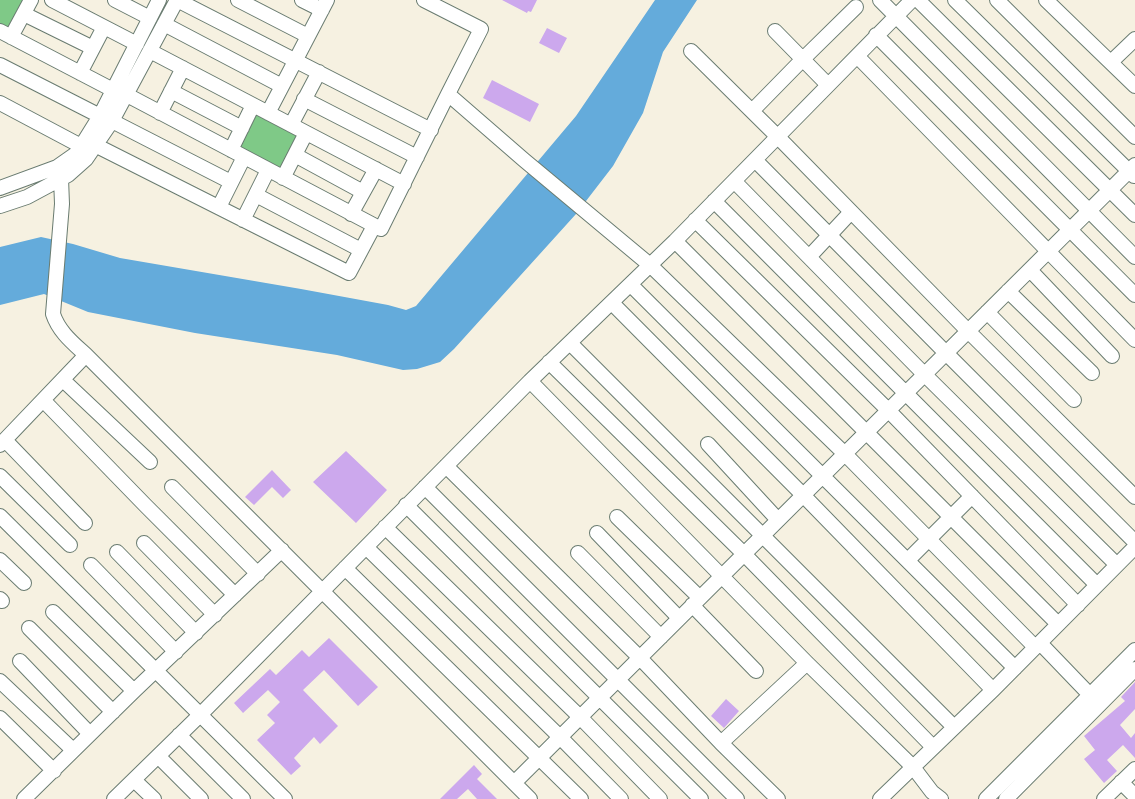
<!DOCTYPE html>
<html>
<head>
<meta charset="utf-8">
<style>
  body { margin:0 }
  canvas { display:block; background:#f6f1e1 }
</style>
</head>
<body>
<canvas width="1135" height="799"></canvas>
<script>
const g = document.querySelector('canvas').getContext('2d');
g.lineJoin = 'round';
function fillPath(path, color) { g.fillStyle = color; g.fill(path, 'evenodd'); }
function trace(path, color, width, dash) { g.strokeStyle = color; g.lineWidth = width; g.lineCap = dash ? 'butt' : 'round'; g.setLineDash(dash || []); g.stroke(path); }
fillPath(new Path2D(`
  M0,0h29l-18,34 -11,-6z
  M255,108l49,26 -20,41 -50,-26z`), '#7fc987');
fillPath(new Path2D(`
  M655,0h42l-34,52 -20,61 -30,53 -37,48 -122,135 -14,13 -23,7 -14,1 -66,-15 -142,-22 -107,-21 -44,-18 -44,11v-58l41,-10 32,7 47,14 181,31 87,16 18,5 10,-4 160,-190z`), '#64abdb');
fillPath(new Path2D(`
  M502,0h35l-6,12 -3,-1 -1,2z
  M547,28l20,10 -8,15 -20,-10z
  M492,80l47,24 -9,18 -47,-24z
  M346,451l41,39 -31,33 -43,-41z
  M272,470l19,20 -8,8 -11,-11 -18,18 -9,-8z
  M329,638l49,49 -20,19 -34,-36 -21,20 35,36 -18,18 -6,-7 -20,21 7,8 -10,9 -34,-35 18,-17 -8,-8 13,-13 -12,-12 -25,23 -9,-10 36,-34 6,6 26,-25 7,7z
  M1135,682v27l-15,16 11,13 4,-5v25l-12,-13 -16,15 10,11 -13,12 -20,-24 11,-9 -11,-14 41,-35 -4,-4z
  M726,699l13,12 -15,17 -13,-12z
  M474,765l8,9 -5,5 20,20h-20l-9,-10 -11,10h-17z`), '#cca8ed');
const minor = new Path2D(`
  M52,0l85,44
  M115,0l35,18
  M177,0l254,130
  M238,0l70,36
  M302,0l20,10
  M880,0l255,257
  M918,0l217,215
  M955,0l179,176
  M997,0l138,137
  M1046,0l89,86
  M24,14l69,34
  M164,24l118,62
  M0,31l113,59
  M775,31l53,54
  M876,35l259,260
  M11,37l20,-37
  M150,51l254,133
  M691,51l87,86 190,194 167,166
  M857,56l278,284
  M1111,62l24,-23
  M0,65l100,51
  M80,73l24,-46
  M171,91l71,37
  M448,94l76,66 126,105 195,189 190,193
  M127,95l254,134 67,-135 33,-65 -57,-29
  M304,99l113,58
  M0,103l81,43
  M752,111l51,-52 53,-52
  M160,113l23,-45
  M268,113l59,-113
  M112,121l119,61
  M291,125l28,-53
  M97,146l252,127 25,-47
  M231,150l22,-45
  M295,155l68,37
  M755,160l191,193 189,189
  M59,173l2,5 1,26 -9,110c6,18 20,29 33,41
  M283,178l23,-45
  M734,181l190,193 193,191
  M0,188l57,-21 20,-14 23,-37 59,-116
  M256,195l105,55
  M714,201l383,384
  M0,206l27,-9 41,-22 18,-16 26,-38 65,-121
  M219,207l25,-50
  M351,214l25,-45
  M243,220l25,-50
  M695,220l193,190 190,195
  M675,241l383,383
  M809,257l42,-45
  M1030,270l82,86
  M631,285l384,383
  M1008,291l84,82
  M612,303l191,192 190,195
  M987,312l87,88
  M570,343l384,384
  M549,362l195,192 189,193
  M63,380l87,82
  M530,381l277,282 106,104 19,25 9,7
  M43,400l102,105 90,90
  M5,440l80,83
  M708,444l70,76
  M0,445l86,-90 444,444
  M446,466l194,192 81,85 57,56
  M0,476l70,69
  M172,487l86,87
  M425,487l312,312
  M406,505l295,294
  M0,516l285,283
  M617,517l83,81
  M385,527l195,190 80,82
  M597,533l82,85
  M144,543l71,72
  M366,547l194,190 61,62
  M117,552l79,81
  M578,553l83,84
  M0,560l24,23
  M908,560l64,-64
  M91,565l85,87
  M345,568l236,231
  M0,599l2,2
  M692,605l64,66
  M53,612l81,79
  M29,628l84,84
  M1040,643l50,52
  M20,661l70,73
  M0,681l73,69
  M0,718l54,53
  M179,735l64,64
  M721,743l86,-80
  M158,756l43,43
  M134,780l20,19
  M1121,782l14,14
  M514,783l621,-618
  M24,799l110,-108 148,-141
  M114,799l86,-84 330,-334 145,-140 237,-241
  M880,799l113,-109 142,-143
  M986,799l149,-149
  M1006,799l129,-130
  M1104,799l31,-30`);
trace(minor, '#6a7c71', 16);
trace(minor, '#fff', 14);
</script>
</body>
</html>
